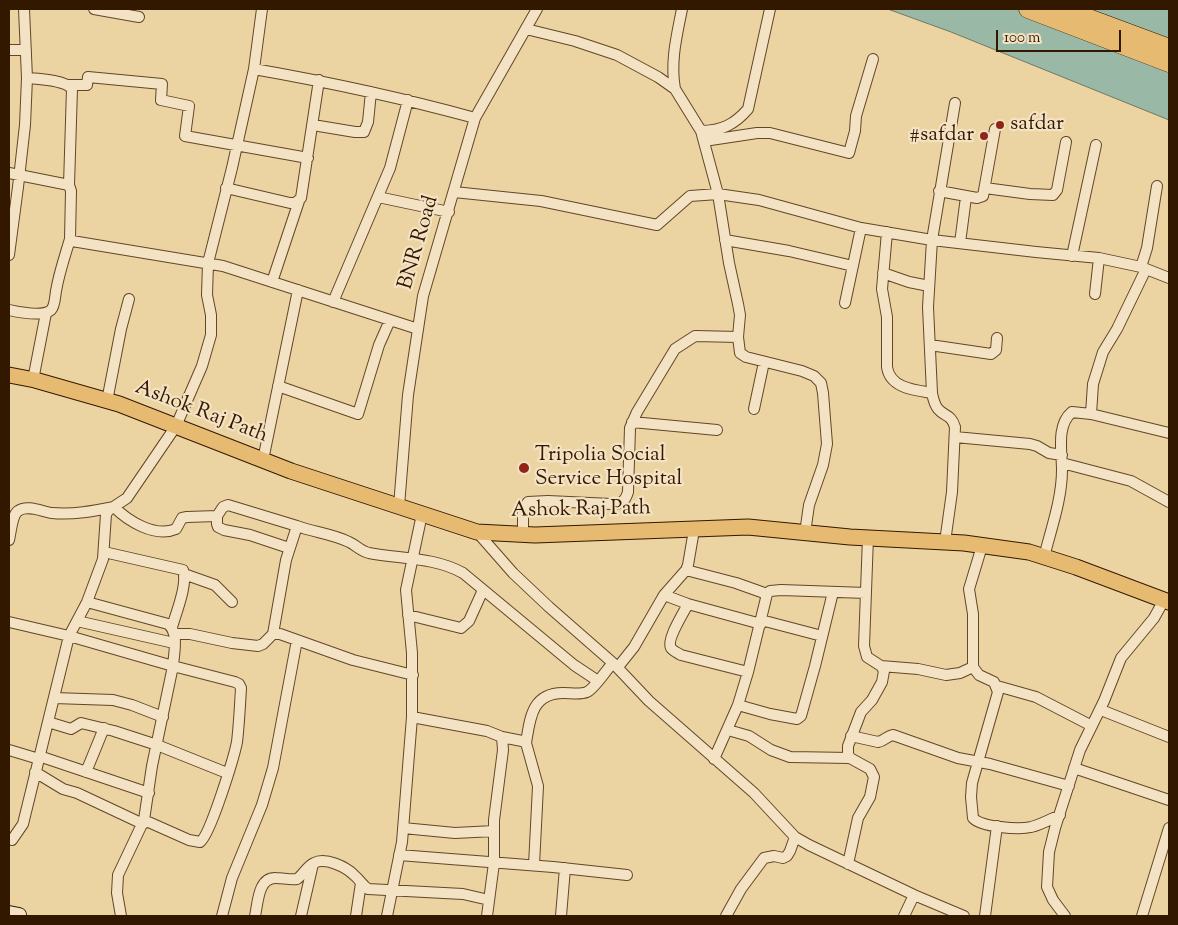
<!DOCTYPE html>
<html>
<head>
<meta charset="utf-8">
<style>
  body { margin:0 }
  #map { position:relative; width:1178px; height:925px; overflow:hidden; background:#ecd3a2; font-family:"Sorts Mill Goudy",serif }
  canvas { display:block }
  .frame { position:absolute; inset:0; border:10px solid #331800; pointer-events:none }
  .scale { position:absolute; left:996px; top:30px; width:125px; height:22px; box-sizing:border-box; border:2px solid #331800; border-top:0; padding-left:6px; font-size:15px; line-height:18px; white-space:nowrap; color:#331800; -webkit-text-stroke:4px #f3e2c3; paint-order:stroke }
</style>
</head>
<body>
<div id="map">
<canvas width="1178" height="925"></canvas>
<div class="frame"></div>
<div class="scale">100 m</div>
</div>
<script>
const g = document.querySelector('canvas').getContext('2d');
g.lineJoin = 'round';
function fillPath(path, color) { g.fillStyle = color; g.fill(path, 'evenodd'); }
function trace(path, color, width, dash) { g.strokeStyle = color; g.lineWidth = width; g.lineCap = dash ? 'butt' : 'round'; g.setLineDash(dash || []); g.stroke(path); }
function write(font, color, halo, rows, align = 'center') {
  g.font = font + ' "Sorts Mill Goudy",serif'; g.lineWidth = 4.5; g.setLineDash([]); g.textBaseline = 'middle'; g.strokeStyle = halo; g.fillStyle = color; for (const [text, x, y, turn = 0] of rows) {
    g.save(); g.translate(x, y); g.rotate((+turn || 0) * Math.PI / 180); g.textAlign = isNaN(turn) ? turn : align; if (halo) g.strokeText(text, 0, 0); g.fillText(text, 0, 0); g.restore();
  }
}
const water = new Path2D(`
  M888,9h281v111l-218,-88z`);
fillPath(water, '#99b8a6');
trace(water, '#707864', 1);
const minor = new Path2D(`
  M94,9l45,8
  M526,29l49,12 42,14 41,22 17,12 26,42 17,63 11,69 9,41 2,11 -2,22 2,16 6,4 56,14 12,5 7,7 2,10 4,51 -4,21 -14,40 -4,28
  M9,50h17
  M254,69l8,-60
  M27,78c12,1 38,2 45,11l-3,96
  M69,85h18l1,-8 74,7 -1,16 28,6 -4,30 123,22
  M675,89c-5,-28 2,-54 7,-80
  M313,125l42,7h9l4,-10 3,-30
  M701,131c21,0 34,-7 47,-22l22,-100
  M704,141l53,-8h13l79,20 6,-22 1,-15 17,-57
  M9,173l60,12 2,6 -1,48 2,2 151,25 195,63
  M226,188l64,15h5l6,-5 18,-118
  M985,188l45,6 23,1 4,-5 9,-48
  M939,191l38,7 6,-2 12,-67
  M454,192l87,9 116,24 33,-29 28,-2 41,6 102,28 71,12 104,12 63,6 42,9 28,11
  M378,197l71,15
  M887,232l-5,57 5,28v50c3,21 27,23 45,26
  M725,240l64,11 64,15
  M960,243l6,-46
  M9,255l9,-68 7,-62 2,-47 -3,-69
  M1072,256l24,-111
  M1141,267l6,-19 10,-62
  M883,273l26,9 20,4
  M272,282l27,-81
  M1095,294l4,-36
  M333,302l57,-134 18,-68
  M845,303l16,-75
  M9,310c9,2 34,7 42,0 4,-4 4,-13 5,-19 3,-18 9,-35 14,-52
  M930,345l61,9 5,-4 1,-12
  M33,380l13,-67
  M278,386l80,28 21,-69 11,-25
  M107,401l14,-72 8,-30
  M754,409l10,-47
  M1091,414l78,19
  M632,422l85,8
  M955,437l75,7 7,2 12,7 13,2
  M263,460l35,-170
  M1062,463l69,18 38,21
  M399,506l9,-111 15,-99 52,-178 62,-109
  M217,516v8l1,3 6,3 26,5 39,13
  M297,526c16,6 36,8 52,16 7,3 11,9 20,11 32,6 65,4 94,20l111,92 24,16
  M477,532l36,41 36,34 64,56 36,38 105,92 41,44 14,8 105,50 50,21
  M523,534v-25l5,-7 20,-1 63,3c10,0 14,-2 17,-12l2,-64 7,-16 38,-63 20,-13 43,1
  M9,540c2,-8 3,-25 9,-29 9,-7 25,1 34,2 21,2 42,-2 62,-6 14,14 41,31 62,22l6,-11 5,-1 30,-1 6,-9 5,-2 69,21 -11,34 -13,74
  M945,542l7,-50 3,-65c-4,-13 -10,-10 -17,-18 -4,-5 -5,-11 -6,-16l-4,-86 4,-67 23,-137
  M982,546l-13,43 4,25v53l6,8 15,7 4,10 -26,91 -1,14 2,21c8,9 46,12 58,9 9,-2 20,-8 29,-12
  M104,552l79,18c5,14 -7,43 -11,57
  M1044,557c7,-28 18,-58 18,-87 0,-18 -6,-45 10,-58l19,2 2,-30 10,-32 14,-23 29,-60
  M686,570l50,13 31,11
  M184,574l31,11 17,17
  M664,595l24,9 73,20
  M87,602l81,22c11,9 6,28 5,42l62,16 4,2 2,4c-1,18 -2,37 -4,54 -3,15 -27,94 -37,100l-11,-2 -45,-20
  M688,604c-4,8 -22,36 -17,44 2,3 7,5 10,7l67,17
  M408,615l53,13 8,-7 14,-31
  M761,620l61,16
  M77,621l97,22
  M9,622l60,14 104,30 -21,100 -8,54 -26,55 -1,18 4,23
  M175,634h15l42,9 26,3 5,-2 10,-10h7l73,26 60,15
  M881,666l37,3 28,6 14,-2 13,-6
  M618,667l16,-20 30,-52 22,-25 2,-5 6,-35
  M997,686l39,11 56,29
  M54,698l59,2 19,5 31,12
  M738,705l32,9 27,5 4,-3 14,-50 18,-74
  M1101,710l68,27
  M412,717l75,14 15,6 20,4 4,2 12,43 -4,79
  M48,722l23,7 10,-6 33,8 43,14 70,28
  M728,730l21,6 22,14 19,7 60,1
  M851,736l27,6c6,-1 9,-6 15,-7l65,23 32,6 79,22
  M526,743c4,-25 6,-50 37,-50 8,0 17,2 24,-1 8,-4 19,-22 26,-29
  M9,750l30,9
  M39,756l110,37
  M714,759l24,-54 10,-33 19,-78 3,-3 11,-1 85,3
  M1074,768l95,32
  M35,772l28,17 14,4 66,31
  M86,772l18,-44
  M403,828l52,5 39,-2
  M12,840l11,-16 46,-188 18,-34 16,-43 3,-45 3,-4 18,-12 49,-72 26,-60 9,-31v-20l-4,-20 1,-32 24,-95 22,-99c74,13 148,29 221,49
  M399,855l154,12 74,8
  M848,864l10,-46 12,-21 4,-20 -4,-8 -20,-11 -2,-4v-8l13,-34 11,-12 10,-18 2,-11 -3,-5 -14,-9 -3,-11 4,-109
  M222,916l10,-38 30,-73 11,-37 24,-128
  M255,916c3,-13 3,-39 21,-38 7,0 14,2 21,1 6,-4 10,-13 17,-16 12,-6 32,4 40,12 6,5 8,10 14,14l95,5 26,6
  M301,916l12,-52
  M356,916l5,-33
  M387,916l15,-74 10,-125v-64l-6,-63 16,-76
  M487,916l7,-53v-43l9,-70 -1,-13
  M561,916l4,-48
  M726,916l15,-27 23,-31 10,-2 9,2 4,-2 3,-5 5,-14
  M904,916l10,-21
  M985,916l12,-90
  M1065,916l-12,-16 -6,-13 2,-35 6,-24 25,-78 24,-49 17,-43 33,-40 10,-18
  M1142,916l27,-88`);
const secondary = new Path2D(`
  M9,913l10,2v1`);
const primary = new Path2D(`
  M9,375l26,5 84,24 172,67 186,61 58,3 213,-8 102,10 114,6 65,9 47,15 93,35`);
const motorway = new Path2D(`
  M1028,9l141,54
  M1064,9l105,39`);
trace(minor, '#614728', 12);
trace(secondary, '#331800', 16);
trace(primary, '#331800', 17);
trace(motorway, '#331800', 19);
trace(minor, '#f3e2c3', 10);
trace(secondary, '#f3e2c3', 14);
trace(primary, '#e6ba71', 15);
trace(motorway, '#e6ba71', 18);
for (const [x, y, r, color] of [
  [1000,125,5,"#8f2418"],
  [984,136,5,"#8f2418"],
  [524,468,6,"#8f2418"]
]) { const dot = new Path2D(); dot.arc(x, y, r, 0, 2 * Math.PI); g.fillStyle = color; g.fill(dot); trace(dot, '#f3e2c3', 2); }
write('21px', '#331800', '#f3e2c3', [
  ["safdar",1010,125],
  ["#safdar",974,136,"right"],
  ["Tripolia Social",535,456],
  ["Service Hospital",535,480]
], 'left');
write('21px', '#331800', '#f3e2c3', [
  ["BNR Road",420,243,-74],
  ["Ashok Raj Path",201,413,21],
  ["Ashok Raj Path",581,511,-1]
]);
</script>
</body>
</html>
